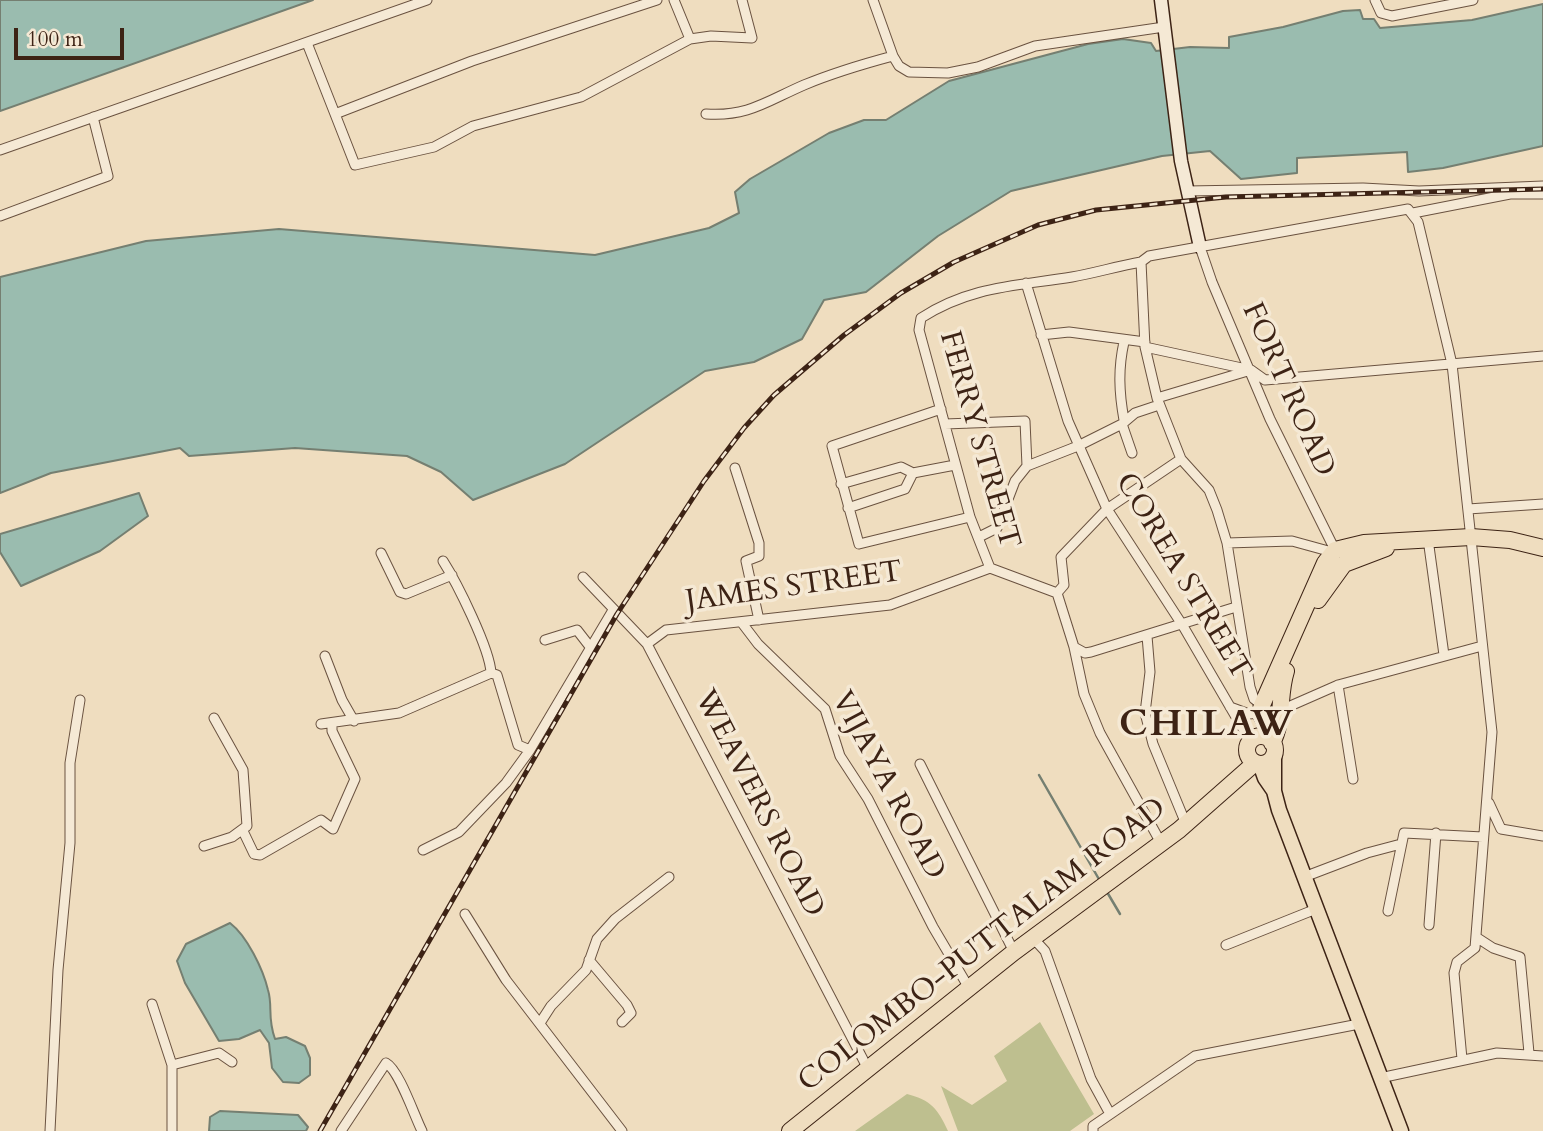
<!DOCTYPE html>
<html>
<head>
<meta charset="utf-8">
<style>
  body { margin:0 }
  #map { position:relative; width:1543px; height:1131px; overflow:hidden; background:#efddbf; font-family:Cardo,serif }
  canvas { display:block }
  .scale { position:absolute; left:14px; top:28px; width:110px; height:32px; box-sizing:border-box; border:4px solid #3d2315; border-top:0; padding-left:9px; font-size:21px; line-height:24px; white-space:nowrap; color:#3d2315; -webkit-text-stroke:5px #f5e9d5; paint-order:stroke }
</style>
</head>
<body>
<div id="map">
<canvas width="1543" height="1131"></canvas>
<div class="scale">100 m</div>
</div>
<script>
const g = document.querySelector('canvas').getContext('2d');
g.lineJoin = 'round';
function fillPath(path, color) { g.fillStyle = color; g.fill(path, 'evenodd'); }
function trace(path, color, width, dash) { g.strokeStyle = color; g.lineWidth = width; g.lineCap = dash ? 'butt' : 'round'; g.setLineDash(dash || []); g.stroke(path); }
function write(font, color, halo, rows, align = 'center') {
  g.font = font + ' Cardo,serif'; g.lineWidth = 7; g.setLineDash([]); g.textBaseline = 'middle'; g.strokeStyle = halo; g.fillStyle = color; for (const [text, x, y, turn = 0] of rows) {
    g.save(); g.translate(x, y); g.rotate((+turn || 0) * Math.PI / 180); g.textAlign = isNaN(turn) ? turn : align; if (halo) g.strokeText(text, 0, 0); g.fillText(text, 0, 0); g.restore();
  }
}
fillPath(new Path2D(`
  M1040,1022l54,92 -24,17h-112l-17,-45 31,19 35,-24 -13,-25z
  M907,1094c24,6 31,15 41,37h-93z`), '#bebf8f');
const water = new Path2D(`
  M0,0h313l-313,111z
  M1543,4v142l-100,22 -35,4 -1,-20 -110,6v15l-56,6 -31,-28 -48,5 -151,35 -73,45 -72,56 -42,8 -22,39 -48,23 -49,9 -140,93 -92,36 -32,-28 -34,-16 -112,-8 -106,8 -9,-8 -129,25 -51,20v-216l146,-36 133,-12 316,26 114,-27 30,-15 -4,-21 15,-13 79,-46 35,-13h22l63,-39 139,-37 35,-5 28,4 5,8 34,-4 39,1v-11l54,-10 60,-16 17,-1 3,9h11l6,9 92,-8z
  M139,493l9,23 -48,35 -79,35 -21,-34v-18z
  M230,923c17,13 33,46 38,67 5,16 -1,27 7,49l11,-2 19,9 5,12v17l-11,8 -16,-1 -11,-14 -3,-25 -9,-13 -21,9 -20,2 -34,-58 -8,-22 9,-17z
  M220,1111l78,4 10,12 -2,4h-97l1,-14z`);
fillPath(water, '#9abcaf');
trace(water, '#757f71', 2);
trace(new Path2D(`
  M1039,775l61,106
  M1107,892l13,22`), '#757f71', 2.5);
const street = new Path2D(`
  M674,0l16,39
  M873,0l20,56 6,10 10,6 39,1 30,-6 57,-21 129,-19
  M1375,0l6,13 11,3 81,-16
  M307,43l28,71 137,-53 185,-61
  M335,114l20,51 79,-18 39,-21 108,-29 109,-58 21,-3 41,2 -10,-38
  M706,114c42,3 61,-13 98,-29 29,-12 59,-21 89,-29
  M0,150l427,-150
  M1187,191l176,-3 56,3 124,-5
  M1413,213l97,-19h33
  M0,216l108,-40 -15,-59
  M1200,247l12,35 58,137 65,131
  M1141,262l4,85 12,51 24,61 28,31 8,20 10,33 23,144 4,12 8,6
  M1026,283l42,138 39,88 76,117 67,115
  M1041,335l28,-3 76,10
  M1145,347l106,23 14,10 278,-24
  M1157,398l94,-28
  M941,409l-109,37 27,98 111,-27
  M1124,420c-5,-28 -6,-51 0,-78
  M945,424l80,-3 2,45
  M1122,424l10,29
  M735,468l24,75v13l-13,5 13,59
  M841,484l60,-17 12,6 42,-8
  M848,508l57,-19 8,-16
  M1468,509l75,-5
  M979,537l18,-9 18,-47 12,-15 51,-20 44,-22 13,-11 24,-8
  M1428,539l16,116
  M1227,543l65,-2 40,11
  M381,553l19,39 6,2 46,-19
  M443,561c14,22 47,88 48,112
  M583,577l64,67 221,425
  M1057,593l7,-8 -3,-28 46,-48 74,-50
  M1236,607l-145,45 -6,1 -11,-6 -17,-54 -67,-25 -20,-51 -51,-187 2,-12c49,-32 96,-32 151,-41 23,-4 46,-11 69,-15l8,-6 259,-47 10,13 34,142 40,368 -17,216 -18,14 -3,11 8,86
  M742,623l16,21 67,65 15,47 28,43 65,128 36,61
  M1147,636l3,36 -5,41 8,31 33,80
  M545,640l32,-10 14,18
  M647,644l19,-14 224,-25 100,-37
  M1074,647l10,47 16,39 61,110
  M325,656l17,44 12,21
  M1338,685l15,94
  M1230,707l19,7 11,-1
  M1281,710l57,-25 144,-39
  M321,724l78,-11 92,-40 6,2 21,70 12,5 83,-140
  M920,764l94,188
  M1489,803l12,26 42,7
  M243,831l11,23 6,1 61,-35 12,9 22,-50 -23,-48v-8
  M204,846l28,-9 15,-11 -4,-56 -29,-52
  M423,850l36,-18 47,-49 24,-33
  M1304,877l63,-24 34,-9
  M1388,911l16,-78 79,4
  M465,914l41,66 116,151
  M1429,925l7,-92
  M1476,937l17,11 27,9 9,96
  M1033,938l12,13 46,128 18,33
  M1226,945l90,-36
  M589,960l38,45 4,8 -9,9
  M152,1004l20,61v66
  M540,1023l11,-17 35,-36 11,-31 18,-20 54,-42
  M172,1065l47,-12 13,9
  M1380,1078l117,-25 46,3
  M50,1131l8,-161 12,-127v-80l10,-63
  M341,1131l45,-68c13,7 28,52 36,68
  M1093,1131v-5l102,-70 164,-32`);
const secondary = new Path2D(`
  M1161,0l20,161 19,86`);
const primary = new Path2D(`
  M1274,754v37l5,19 122,321
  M1260,764l5,14 9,13`);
const highway = new Path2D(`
  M1318,600l26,-36 42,-16
  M1278,720l-6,3 -7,-1 -5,-9 2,-8 63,-142 10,-13 29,-7 107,-6 39,3 33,8
  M1247 750a14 14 0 1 1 28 0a14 14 0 1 1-28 0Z
  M1272,743c12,-23 6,-47 14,-72
  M790,1131l224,-179 165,-122 76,-67`);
trace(street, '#6a5240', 11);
trace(secondary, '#3d2315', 15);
trace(primary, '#3d2315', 17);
trace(highway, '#3d2315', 18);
trace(street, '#f5e9d5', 9);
trace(secondary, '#f5e9d5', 12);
trace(primary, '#efddbf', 14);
trace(highway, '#efddbf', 16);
const rail = new Path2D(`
  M320,1131l297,-517 87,-133 40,-53 30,-33 70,-60 57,-42 53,-31 84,-37 58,-15 130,-13 317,-8`);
trace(rail, '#3d2315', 5);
trace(rail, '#f5e9d5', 2.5, [8]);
write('30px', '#3d2315', '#f5e9d5', [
  ["FORT ROAD",1287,390,66],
  ["FERRY STREET",978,440,74],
  ["COREA STREET",1182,577,59],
  ["JAMES STREET",794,588,-8],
  ["VIJAYA ROAD",887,786,62],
  ["WEAVERS ROAD",758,804,63],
  ["COLOMBO-PUTTALAM ROAD",983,946,-38]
]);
g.letterSpacing = '2px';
write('bold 37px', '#3d2315', '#f5e9d5', [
  ["CHILAW",1207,726]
]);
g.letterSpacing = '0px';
</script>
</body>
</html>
